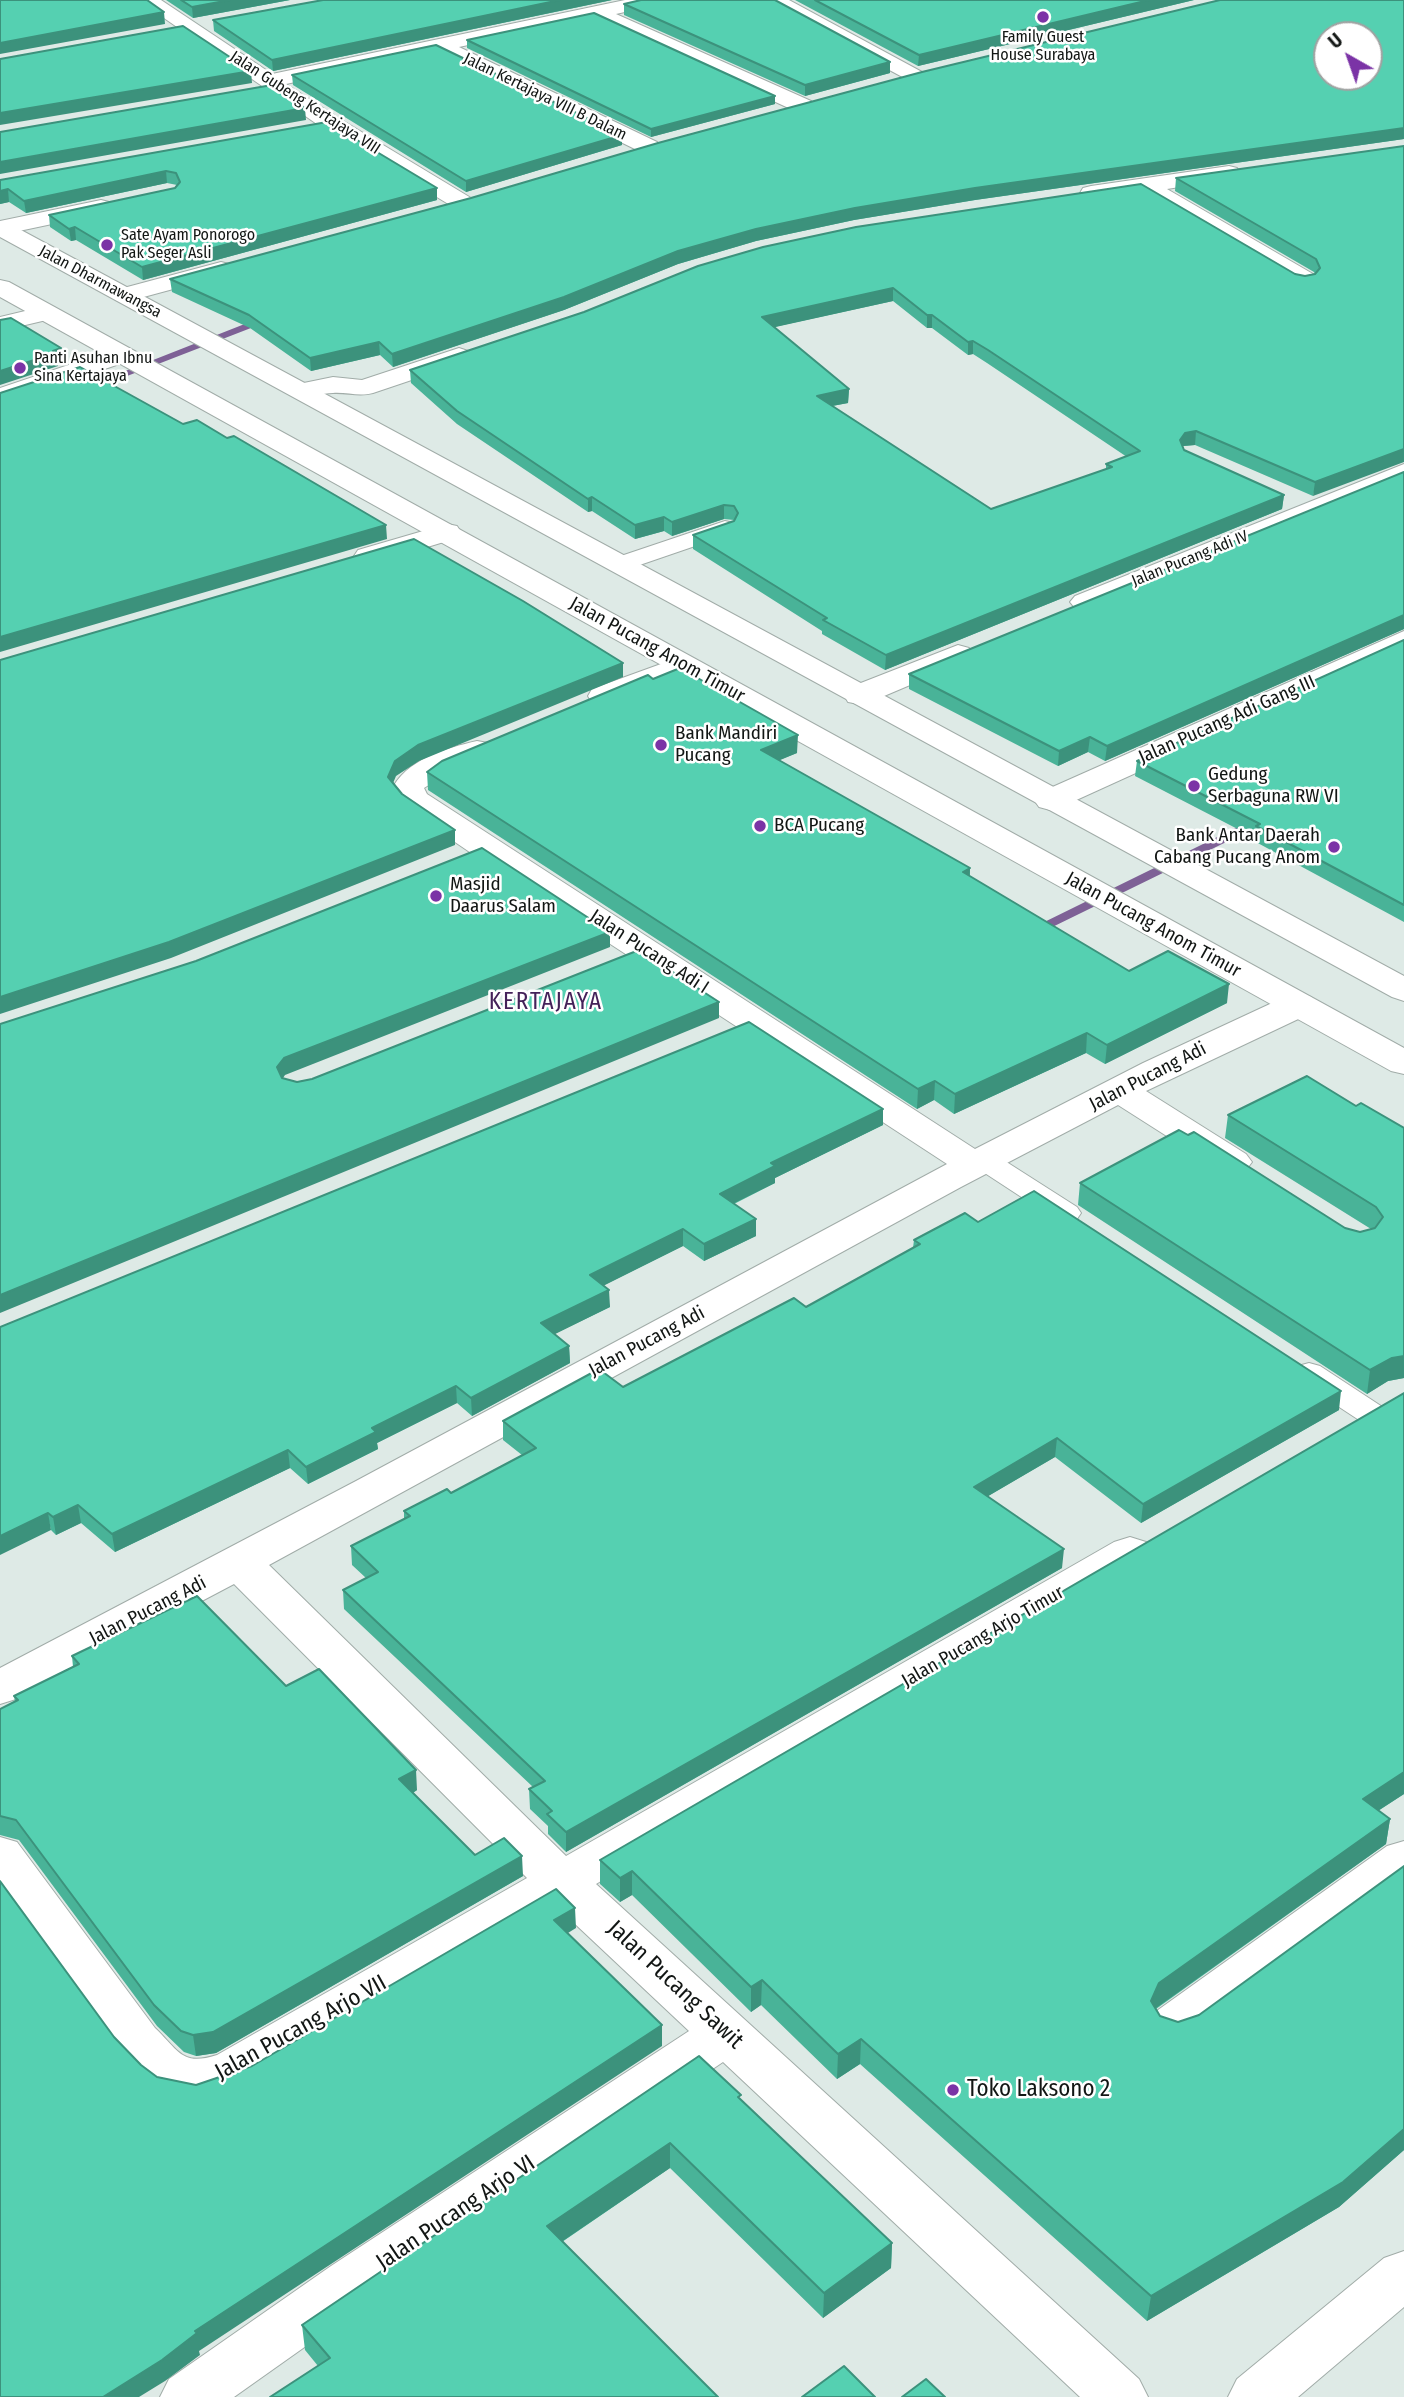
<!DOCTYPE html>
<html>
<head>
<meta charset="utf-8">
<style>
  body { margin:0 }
  #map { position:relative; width:1404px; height:2397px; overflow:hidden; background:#deeae6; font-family:"Fira Sans Condensed",sans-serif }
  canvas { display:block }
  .north { position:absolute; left:1313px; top:21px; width:70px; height:70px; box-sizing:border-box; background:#fff; border:2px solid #a0a2a1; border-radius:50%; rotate:320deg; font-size:19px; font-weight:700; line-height:28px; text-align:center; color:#121614 }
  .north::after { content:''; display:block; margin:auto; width:24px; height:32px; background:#7b33a6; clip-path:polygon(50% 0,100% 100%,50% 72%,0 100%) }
</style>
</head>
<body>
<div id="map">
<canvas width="1404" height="2397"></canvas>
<div class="north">U</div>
</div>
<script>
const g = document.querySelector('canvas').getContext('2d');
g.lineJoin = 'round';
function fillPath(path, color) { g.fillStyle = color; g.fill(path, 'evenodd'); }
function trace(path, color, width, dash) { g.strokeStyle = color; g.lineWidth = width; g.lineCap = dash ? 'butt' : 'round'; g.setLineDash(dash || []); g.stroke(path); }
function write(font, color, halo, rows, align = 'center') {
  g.font = font + ' "Fira Sans Condensed",sans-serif'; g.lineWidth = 5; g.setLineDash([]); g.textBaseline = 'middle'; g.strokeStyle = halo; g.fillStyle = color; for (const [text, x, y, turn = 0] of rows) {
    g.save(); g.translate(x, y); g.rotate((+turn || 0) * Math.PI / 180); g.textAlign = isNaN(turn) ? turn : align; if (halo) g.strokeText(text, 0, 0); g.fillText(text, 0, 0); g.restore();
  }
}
fillPath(new Path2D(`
  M265,316l4,1v4l-178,69 -9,-2z
  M1256,818l5,1v6l-225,110 -5,1 -7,-4z`), '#7e6196');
const service = new Path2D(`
  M725,521l8,2 3,5 -3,5 -105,36h-16l-3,-5 3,-5z
  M984,1151l10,3 83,53 4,6 -4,6 -11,3 -11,-3 -81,-53 -5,-6 5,-6z
  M1309,1363l11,3 61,40 5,7 -5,7 -11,3 -11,-3 -61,-40 -5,-7 5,-7z`);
const minor = new Path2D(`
  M138,0h23l111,74 353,-74h38l-3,4 -44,10 195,87 3,5 -3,5h-16l-201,-93 -135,29 198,95 3,5 -3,5h-16l-204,-100 -151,32 54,35 131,79 4,5 -4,5h-16l-131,-79z
  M764,0h25l133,72 4,4 -4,4h-14l-141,-76z
  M1229,166l8,2 3,5 -3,5 -70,11 146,85 3,5 -3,5 -9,2 -9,-2 -154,-91 -50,7 -8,-2 -3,-5 3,-5 8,-2z
  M101,200l8,2 4,5 -4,5 -109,23v-14z
  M221,262l8,2 4,5 -4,5 -104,28 -9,-2 -3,-5 3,-5z
  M46,306l9,2 3,5 -3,5 -55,13v-14z
  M122,347l9,3 4,5 -4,5 -131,45v-17z
  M459,348l9,3 4,5 -4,5 -95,32c-14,4 -26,-1 -40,0 -14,0 -25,7 -39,4l-4,-6 4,-6 39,-8 29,3z
  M1404,464v18l-309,126 -10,3 -10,-3 -5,-6 5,-6z
  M1404,631v20l-343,156 -11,3 -11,-3 -5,-7 5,-7z
  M958,645l11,3 4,6 -4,6 -99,42 -11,2 -11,-2 -4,-7 4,-7z
  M683,656l11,3 4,6 -4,6 -91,34 -11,-2 -4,-7 4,-7z
  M477,741l11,2 5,7 -5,7 -40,16 -24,15 3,6 548,355 168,-86 142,-66 13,-3 13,3 5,8 -5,8 -165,78 100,63 6,8 -6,8 -13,3 -13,-3 -102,-65 -157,82 -692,378 297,291 548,-314 16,-5 16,5 6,10 -6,10 -550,322 543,495 9,18h-68l-357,-335 -352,238 -137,97h-74l9,-18 162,-113 358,-235 -132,-124 -304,178 -55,18 -37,-8 -15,-11 -27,-28 -119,-164v-55l17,5 138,186c25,24 27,38 62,27l310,-177 -293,-294 -218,115 -16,5v-36l356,-187 591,-317 -473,-309 -69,-47 -14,-17c14,-31 55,-43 86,-50z
  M1404,1841v43l-210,154 -18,6 -18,-6 -8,-14 8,-14 229,-164z`);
const tertiary = new Path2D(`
  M447,524l10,2 4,6 -4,6 -89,27 -10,-3 -4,-6 4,-6z
  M1404,2251v56l-106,90h-70l9,-18 147,-121z`);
const primary = new Path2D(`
  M0,221l8,2 1396,753v25l-12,-4 -1392,-760z
  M0,280l9,2 1395,766v26l-13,-3 -1391,-774z`);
trace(service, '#a1aca8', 2);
trace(minor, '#a1aca8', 2);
trace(tertiary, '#a1aca8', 2);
trace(primary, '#a1aca8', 2);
fillPath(service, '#fff');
fillPath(minor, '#fff');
fillPath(tertiary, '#fff');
fillPath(primary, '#fff');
fillPath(new Path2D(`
  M166,0h124l-97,18z
  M323,0h289l-339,71 -59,-40 -1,-11z
  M795,0h399l-276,66z
  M1404,0v139l-429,61 -121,20 -98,21 -78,23 -114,46 -171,57 -13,-12 -69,16 -61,-43 -78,-36 -2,-13z
  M624,4l266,58v11l-85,23 -181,-81z
  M467,40l308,64 -124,33 -184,-89z
  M292,75l330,60v10l-156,47 -173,-107z
  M327,122l110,78 -294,80 -67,-40 -5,1 -21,-14 -1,-12 126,-27 2,-3 -10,-2 -141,30 -17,-11 -9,2v-24z
  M1404,146l-91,350 -118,-51 -12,1 1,4 100,45 -2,14 -397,161 -63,-36v-3l-129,-82v-14l41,-14v-1l-10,-1 -52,17 -8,-5 -29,8 -43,-28 -4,1 -131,-88 -46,-41 -1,-13 174,-58 114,-46 597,8 10,2 10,-2 -1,-2 -139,-81 1,-13zM893,301l34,27h5l36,27 5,-1 14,9 140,94 -21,7v5l-115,40 -159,-103 16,-3 1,-14 -75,-62z
  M1404,472v157l-299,132 -17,-9 -30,14 -149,-77v-15z
  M1404,640v282l-150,-81 1,-3 -120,-62 2,-15z
  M797,753l-18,7 191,108v8l159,95 98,32 -122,61 -19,-11 -132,61 -20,-14 -17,9 -489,-319 -1,-18z
  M1356,1106l48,22v250l-16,3 -21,13 -289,-189 2,-22 265,45 15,4 11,-3 -146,-91 3,-23z
  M883,1109v16l-108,53v5l-41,21 22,15v17l-52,25 -21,-15 -79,39 6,22 -56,27 15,12 1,17 -98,53 -15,-13 -80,40 1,6 -70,35 -18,-16 -175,84 -34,-29 -25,12 -5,-5 -51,-203z
  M978,1222l361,188 -198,113 -86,-66 -67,39 74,72 -496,284 -18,-18v-8l-18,-17 -1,-20 4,-2 -189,-178 -1,-19 23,-12 -14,-13 -1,-19 53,-27v-8l47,-18 71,-38 -19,-15v-19l120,-34 183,-80 107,-59 1,-8z
  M1404,1393v401l-26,17 12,8 -4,25 -230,165 4,7 18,6 21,-7 205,-149v284l-65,57 -192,114 -287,-257 -23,15 -76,-74 -10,7 -119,-117 -12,7 -20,-18v-24z
  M72,1656l214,30 131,104 -4,3 62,62 48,21 -307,177 -20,3 -12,-4 -27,-26 -138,-186 -19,-5v-126l15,-7 -1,-6 59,-29z
  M741,2100l151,143 -1,25 -68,50 -153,-150 -108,74 -244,124 -13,-16 -3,-25z`), '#49b398');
fillPath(new Path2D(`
  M230,0h60l-97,18 -1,-11z
  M560,0h52l-339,71 -1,-11z
  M1149,0h45l-276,66 1,-11z
  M164,12l1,12 -165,30v-11z
  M890,62v11l-85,23v-11z
  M251,71l1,12 -252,42v-12z
  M775,96v8l-124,33v-8z
  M305,108l1,12 -306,54v-12z
  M1404,128v11l-429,61 -121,20 -98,21 -78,23 -114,46 -171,57 -1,-13 286,-103 78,-22 99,-21 120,-20z
  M622,135v10l-156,47v-11z
  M166,171l1,12 -141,30 -2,-12z
  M437,188v12l-294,80 -1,-13z
  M8,189l1,13 -9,2v-13z
  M75,227l1,13 -5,1 -2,-12z
  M893,288v13l-131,29v-13z
  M927,315h5v13h-5z
  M973,341v13l-5,1v-13z
  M379,342l1,13 -69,16 -1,-13z
  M61,348l2,14 -6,1 1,3 -58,19v-14z
  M849,389l-1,14 -32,6 1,-13z
  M1196,431l-1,14 -12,1 -4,8 1,-14 5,-7z
  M1404,449v13l-91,34 2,-14z
  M1284,495l-2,14 -397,161 1,-15z
  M592,497v14l-4,1v-13z
  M724,505v14l-52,17v-14z
  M664,517v14l-29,8v-14z
  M386,525l1,14 -387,113v-15z
  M1404,615v14l-299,132 2,-15z
  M623,663v14l-204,84 -23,15 -7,17 -1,-16 7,-16 23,-16z
  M798,735l-1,18 -36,15v-18z
  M1090,737l-2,15 -30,14 1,-15z
  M455,830v15l-284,113 -171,56v-17z
  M970,868l-1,19 -6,-15z
  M610,932v15l-325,128 -6,9 -2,-17 7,-9z
  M1229,984l-2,19 -122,61 2,-19z
  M719,1002v16l-719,295v-18z
  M1087,1033l-1,20 -132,61 1,-20z
  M935,1081l-1,19 -17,9 1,-20z
  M883,1109v16l-108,53v5l-55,27v-16l51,-31z
  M756,1219v17l-52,25v-17z
  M683,1229v17l-92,46 -1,-17z
  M609,1290l1,17 -69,34v-18z
  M569,1346l1,17 -98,53 -1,-18z
  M1404,1356v22l-16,3 -21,13 3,-24 22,-12z
  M456,1386l1,17 -80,40 1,6 -70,35 -2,-17 66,-39z
  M1341,1391l-2,19 -198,113 2,-19z
  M1057,1438l-2,19 -82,48 1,-18z
  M288,1450l2,18 -175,84 -3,-18z
  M78,1505l3,18 -25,12 -3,-18z
  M48,1513l3,17 -51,25v-19z
  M1064,1549l-2,19 -496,284v-20z
  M416,1770l1,20 -16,10 -2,-21z
  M1404,1772v22l-45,29 4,-24z
  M1390,1819l-4,25 -230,164 -8,17 3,-24 8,-18z
  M522,1856l1,20 -307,177 -20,3 -3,-21z
  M632,1871v24l-12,7v-24z
  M575,1908l1,20 -21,13 -1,-21z
  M762,1980l-1,25 -10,7v-25z
  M662,2025v21l-463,305 1,4 -35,26 -26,16h-36l92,-66z
  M861,2039l-1,25 -23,15 1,-25z
  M1404,2129v21l-65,57 -192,114 4,-25z
  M670,2143v25l-122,83 -1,-25z
  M892,2243l-1,25 -68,50 1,-25z`), '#3c927c');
const building = new Path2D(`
  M0,0h147l17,12 -164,31z
  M181,0h49l-38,7z
  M323,0h237l-288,60 -59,-40z
  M641,0h134l115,62 -85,23 -181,-81z
  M815,0h334l-230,55z
  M1220,0h184v128l-429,60 -120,20 -99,21 -78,22 -114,46 -172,57 -13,-12 -69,16 -61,-43 -79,-36 301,-81 187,-55 264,-71zM1327,35h42v42h-42z
  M594,13l181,83 -124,33 -184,-89z
  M183,26l68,45 -251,42v-54z
  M436,45l186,90 -156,46 -174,-106z
  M272,85l33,23 -305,54v-30z
  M327,122l110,66 -295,79 -67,-40 -6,2 -20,-14 126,-27 5,-6 -4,-9 -10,-2 -142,30 -16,-12 -8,2v-11z
  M1404,146v303l-89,33 -119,-51 -11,2 -5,7 4,10 100,45 -398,160 -63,-35 4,-2 -134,-83 41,-14 4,-8 -4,-7 -10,-1 -52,17 -8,-5 -29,8 -43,-28 -4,2 -131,-88 -47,-41 174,-58 114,-46 65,-19 93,-20 285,-43 154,90 10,2 10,-2 5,-6 -4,-9 -140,-81zM893,288l34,27h5l36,27 5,-1 15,9 152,101 -34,13 6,3 -121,42 -174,-113 32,-7 -87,-72z
  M11,318l50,30 -8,3 3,2 -56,18v-51z
  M80,367l103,57 14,-4 30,18 7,-2 152,89 -386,112v-244z
  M1404,472v143l-297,131 -17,-9 -31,14 -150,-77z
  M414,539l109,62 100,62 -205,82 -23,16 -7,16 14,17 53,36 -286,112 -169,55v-337z
  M1404,640v265l-148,-79 4,-2 -123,-63z
  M680,668l118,67 -37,15 209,118 -7,4 166,99 39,-20 61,33 -122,61 -20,-12 -132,61 -20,-13 -17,8 -491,-317 15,-11 206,-86 5,4z
  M482,848l128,84 -326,126 -7,9 5,11 15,4 15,-3 327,-129 80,52 -719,293v-271l196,-63z
  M749,1022l134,87 -112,54 4,3 -55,28 36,25 -52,25 -21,-15 -93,46 19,15 -68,33 28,23 -98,52 -15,-12 -84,42 4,4 -70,35 -18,-17 -176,84 -34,-29 -25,12 -5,-4 -48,23v-209z
  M1307,1076l49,30 5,-3 43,25v228l-12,2 -22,12 -290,-187 99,-53 9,5 6,-3 151,96 15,4 15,-4 8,-11 -7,-10 -148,-92z
  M1034,1191l307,200 -198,113 -86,-66 -83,49 90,62 -498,283 -19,-18 5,-3 -23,-22 16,-8 -202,-191 35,-18 -27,-26 59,-30 -6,-5 43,-22 4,4 85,-45 -33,-27 96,-52 24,18 171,-89 12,9 114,-63 -6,-4 51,-27 13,9z
  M1404,1393v379l-41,27 27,20 -231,164 -8,18 9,15 18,6 21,-7 205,-149v263l-61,53 -192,114 -290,-257 -23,15 -76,-74 -11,7 -119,-116 -12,7 -20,-18z
  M197,1596l89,90 33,-17 97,101 -17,9 76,76 29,-17 18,18 -309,176 -20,3 -12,-4 -27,-26 -138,-185 -16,-4v-107l18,-9 -4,-4 65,-32 -7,-8z
  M0,1881l114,156 27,28 16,12 39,8 56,-19 304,-177 19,19 -21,12 108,105 -467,306 2,2 -35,27 -59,37h-103z
  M699,2056l42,39 -3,2 154,146 -68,50 -154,-150 -123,83 171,171h-448l60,-39 -28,-33z
  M844,2366l31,31h-73z
  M926,2379l19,18h-43z`);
fillPath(building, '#55d0b1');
trace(building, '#3c927c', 2);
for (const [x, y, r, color] of [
  [1043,17,7,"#7b33a6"],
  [107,245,7,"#7b33a6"],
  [20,368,7,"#7b33a6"],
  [661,745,7,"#7b33a6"],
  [1194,786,7,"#7b33a6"],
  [760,826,7,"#7b33a6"],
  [1334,847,7,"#7b33a6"],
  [436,896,7,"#7b33a6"],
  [953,2090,7,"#7b33a6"]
]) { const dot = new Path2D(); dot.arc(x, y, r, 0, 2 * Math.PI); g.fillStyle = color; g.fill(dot); trace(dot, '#fff', 2.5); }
write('16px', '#121614', '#fff', [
  ["Family Guest",1043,38,"center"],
  ["House Surabaya",1043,56,"center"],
  ["Sate Ayam Ponorogo",121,236],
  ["Pak Seger Asli",121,254],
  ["Panti Asuhan Ibnu",34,359],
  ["Sina Kertajaya",34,377]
], 'left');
write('16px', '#121614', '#fff', [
  ["Jalan Kertajaya VIII B Dalam",545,97,26],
  ["Jalan Gubeng Kertajaya VIII",305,103,33],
  ["Jalan Dharmawangsa",100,282,28],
  ["Jalan Pucang Adi IV",1190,559,-22]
]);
write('19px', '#121614', '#fff', [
  ["Jalan Pucang Anom Timur",657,650,29],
  ["Jalan Pucang Adi Gang III",1227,720,-24],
  ["Jalan Pucang Anom Timur",1153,925,29],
  ["Jalan Pucang Adi I",649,952,33],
  ["Jalan Pucang Adi",1148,1077,-27],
  ["Jalan Pucang Adi",647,1342,-28],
  ["Jalan Pucang Adi",148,1611,-27],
  ["Jalan Pucang Arjo Timur",983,1637,-30]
]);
write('19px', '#121614', '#fff', [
  ["Bank Mandiri",675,734],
  ["Pucang",675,756],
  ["Gedung",1208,775],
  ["Serbaguna RW VI",1208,797],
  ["BCA Pucang",774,826],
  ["Bank Antar Daerah",1320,836,"right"],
  ["Cabang Pucang Anom",1320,858,"right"],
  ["Masjid",450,885],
  ["Daarus Salam",450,907]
], 'left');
g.letterSpacing = '2px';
write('23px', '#442259', '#fff', [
  ["KERTAJAYA",546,1003]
]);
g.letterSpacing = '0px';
write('23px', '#121614', '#fff', [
  ["Jalan Pucang Sawit",675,1985,43],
  ["Jalan Pucang Arjo VII",301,2028,-29],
  ["Jalan Pucang Arjo VI",456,2213,-34]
]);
write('23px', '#121614', '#fff', [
  ["Toko Laksono 2",967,2090]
], 'left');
</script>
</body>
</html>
